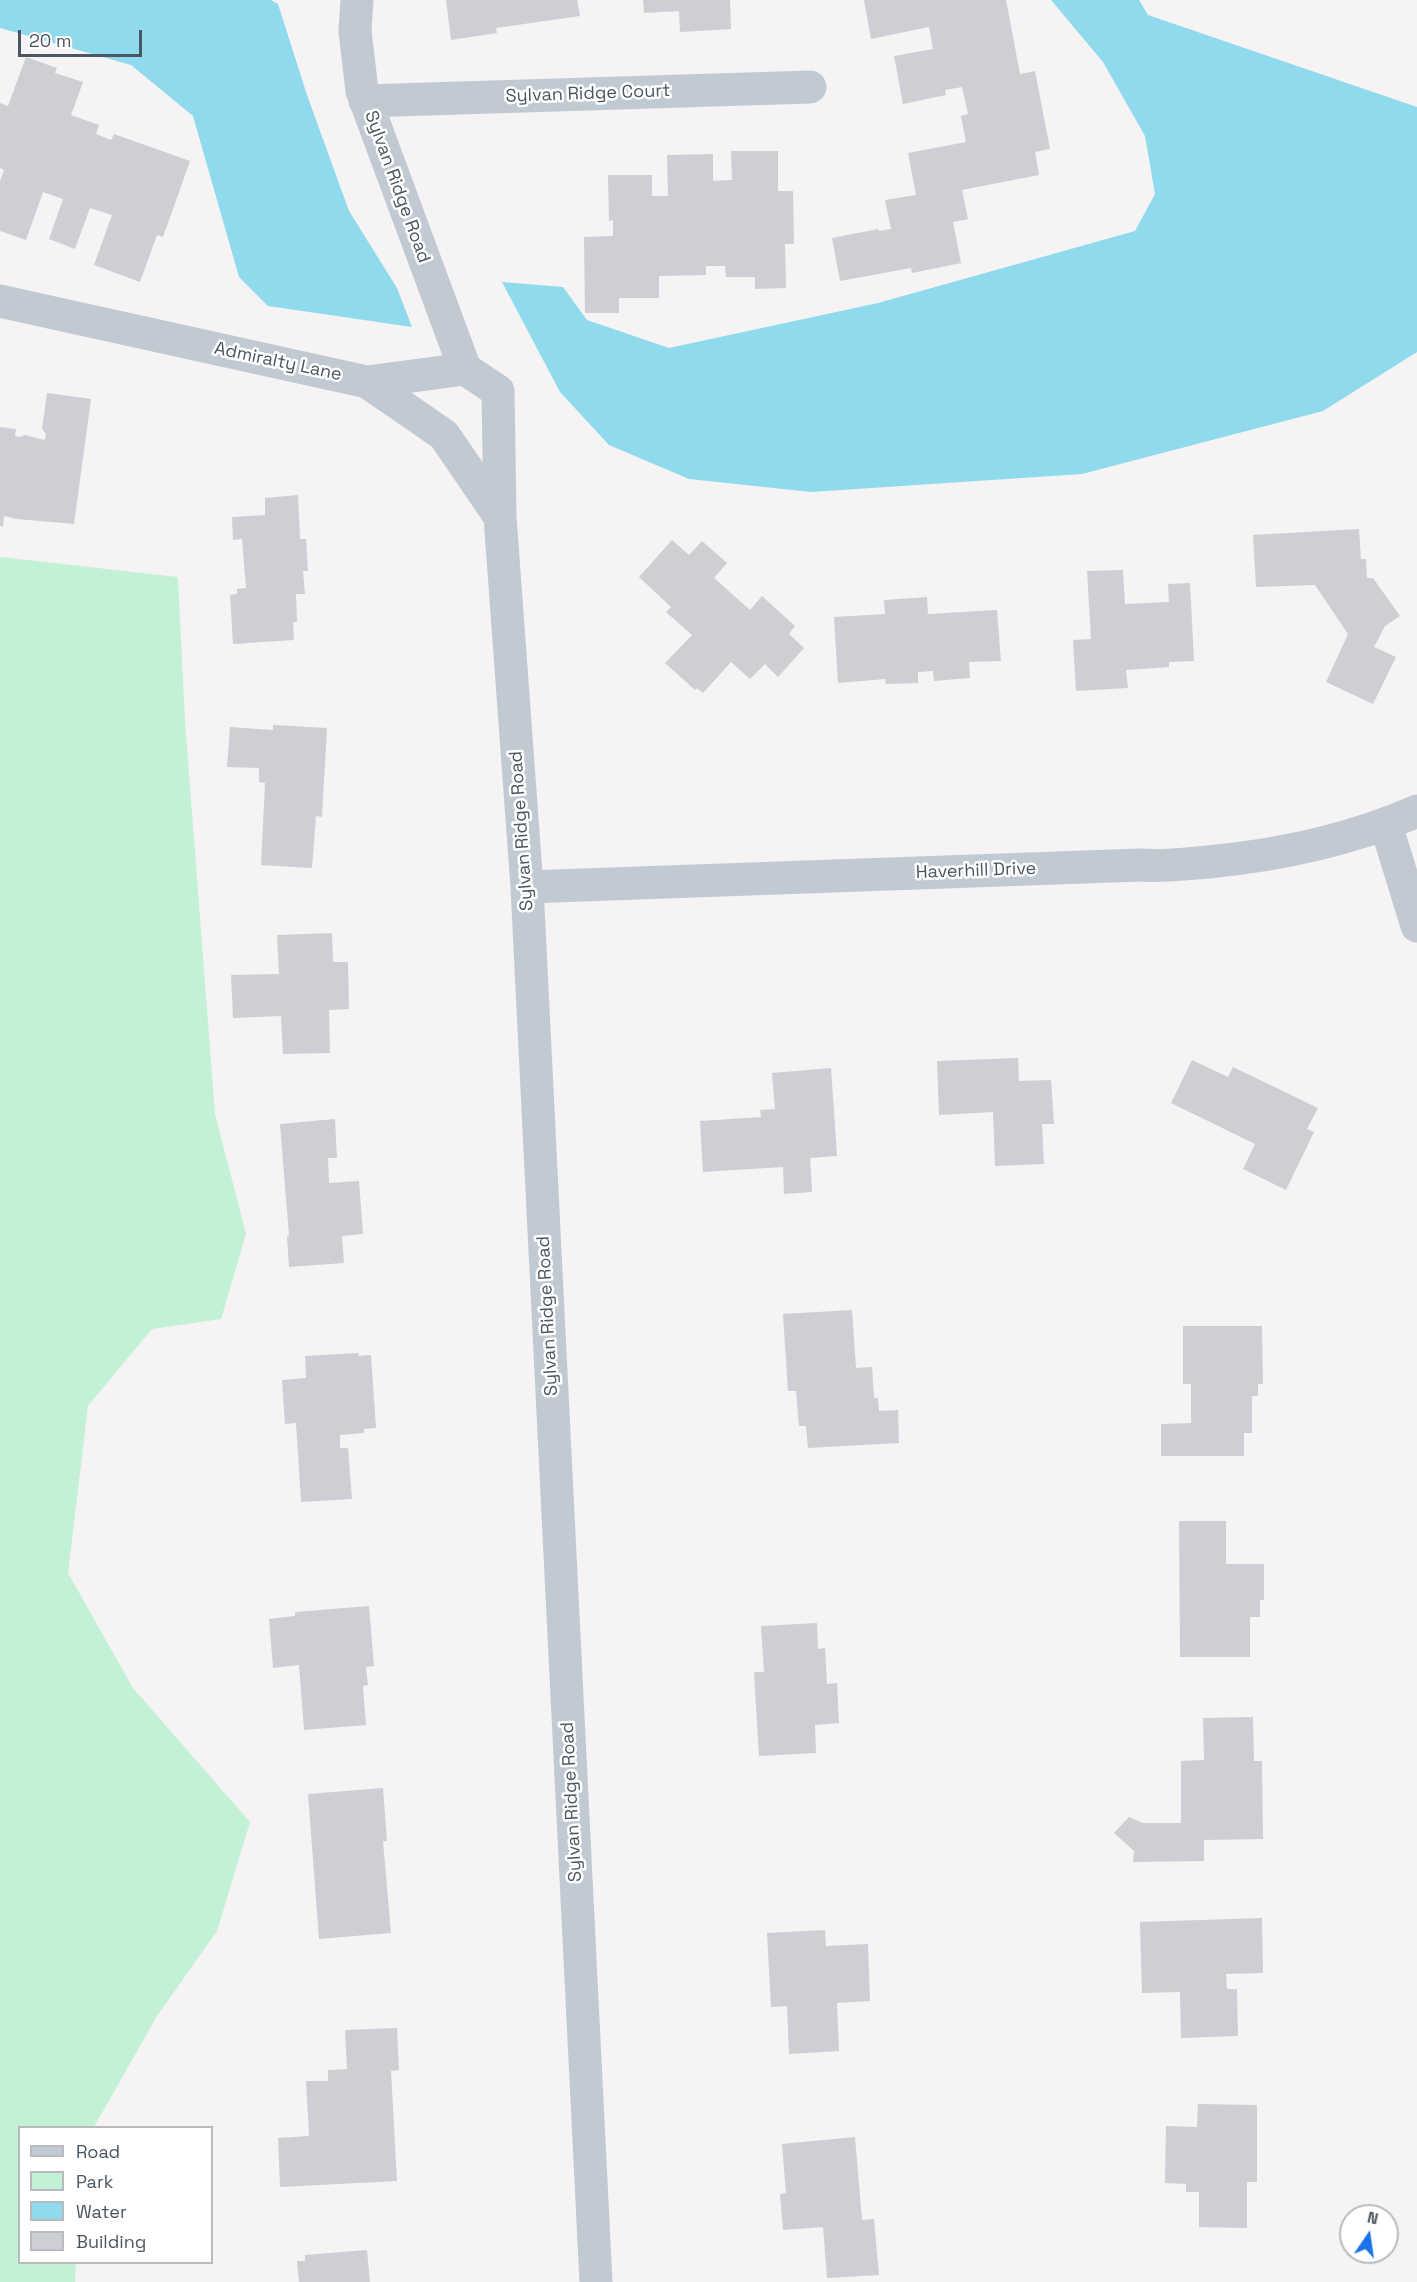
<!DOCTYPE html>
<html>
<head>
<meta charset="utf-8">
<style>
  body { margin:0 }
  #map { position:relative; width:1417px; height:2282px; overflow:hidden; background:#f5f3f3; font-family:"Space Grotesk",sans-serif }
  canvas { display:block }
  .legend { position:absolute; left:18px; top:2126px; width:195px; height:138px; box-sizing:border-box; background:#fff; border:2px solid #b7bbc0; margin:0; padding:8px 10px; list-style:none; font-size:18px; color:#4a5661 }
  .legend li { display:flex; align-items:center; gap:12px; height:30px }
  .legend b { width:30px; border:2px solid #b7bbc0 }
  .north { position:absolute; left:1339px; top:2204px; width:60px; height:60px; box-sizing:border-box; background:#fff; border:2px solid #b7bbc0; border-radius:50%; rotate:13deg; font-size:16px; font-weight:700; line-height:24px; text-align:center; color:#4a5661 }
  .north::after { content:''; display:block; margin:auto; width:21px; height:27px; background:#1a73e8; clip-path:polygon(50% 0,100% 100%,50% 72%,0 100%) }
  .scale { position:absolute; left:18px; top:30px; width:124px; height:27px; box-sizing:border-box; border:3px solid #4a5661; border-top:0; padding-left:8px; font-size:18px; line-height:21px; white-space:nowrap; color:#4a5661; -webkit-text-stroke:4px #fff; paint-order:stroke }
</style>
</head>
<body>
<div id="map">
<canvas width="1417" height="2282"></canvas>
<ul class="legend">
<li><b style="height:8px;background:#c1cad2"></b>Road</li>
<li><b style="height:16px;background:#c3f1d5"></b>Park</li>
<li><b style="height:16px;background:#90daee"></b>Water</li>
<li><b style="height:16px;background:#cdcfd5"></b>Building</li>
</ul>
<div class="north">N</div>
<div class="scale">20 m</div>
</div>
<script>
const g = document.querySelector('canvas').getContext('2d');
g.lineJoin = 'round';
function fillPath(path, color) { g.fillStyle = color; g.fill(path, 'evenodd'); }
function trace(path, color, width, dash) { g.strokeStyle = color; g.lineWidth = width; g.lineCap = dash ? 'butt' : 'round'; g.setLineDash(dash || []); g.stroke(path); }
function write(font, color, halo, rows, align = 'center') {
  g.font = font + ' "Space Grotesk",sans-serif'; g.lineWidth = 5; g.setLineDash([]); g.textBaseline = 'middle'; g.strokeStyle = halo; g.fillStyle = color; for (const [text, x, y, turn = 0] of rows) {
    g.save(); g.translate(x, y); g.rotate((+turn || 0) * Math.PI / 180); g.textAlign = isNaN(turn) ? turn : align; if (halo) g.strokeText(text, 0, 0); g.fillText(text, 0, 0); g.restore();
  }
}
fillPath(new Path2D(`
  M0,557l178,20 7,144 30,393 31,120 -25,85 -69,10 -64,77 -20,167 65,115 117,134 -33,109 -60,85 -63,111 -74,1v134l56,1 -1,19h-75z`), '#c3f1d5');
fillPath(new Path2D(`
  M0,0h271l7,4 29,91 42,116 48,77 15,39 -144,-21 -29,-29 -46,-161 -62,-51 -131,-37z
  M1051,0h88l9,15 269,92v245l-94,59 -241,63 -271,18 -122,-13 -80,-34 -49,-53 -58,-110 61,5 24,33 82,28 209,-45 257,-72 20,-37 -10,-58 -42,-74z`), '#90daee');
fillPath(new Path2D(`
  M446,0h131l3,16 -84,12 1,5 -46,7z
  M643,0h87l1,29 -51,3 -1,-21 -35,2z
  M864,0h142l14,74 15,-3 15,78 -15,3 4,23 -77,15 6,29 -15,3 8,41 -49,10 -1,-5 -71,13 -8,-43 46,-9 1,2 12,-2 -6,-29 31,-5 -8,-42 58,-11 -5,-26 7,-2 -6,-27 -17,3 1,5 -43,9 -9,-48 39,-7 -4,-22 -58,12z
  M26,57l31,11 -2,5 28,9 -12,33 28,10 -3,9 15,6 3,-6 76,27 -27,76 -6,-2 -17,47 -46,-17 18,-50 -22,-7 -15,41 -26,-10 14,-40 -20,-7 -17,48 -26,-9v-50l4,-11 -4,-2v-65l8,3z
  M731,151h47v40h15l1,53h-9l1,44 -31,1v-12h-29l-1,-11h-19v9l-47,1v22h-40v15h-34l-1,-76 29,-1v-16l-4,1 -1,-46h44v21h16l-1,-41 46,-1v27l19,-1z
  M47,393l44,6 -17,125 -57,-5 -13,-3 -1,11 -3,-1v-99l16,2 -1,7 5,1 5,-2 20,5 1,-6 -4,-5z
  M298,495l2,44h6l2,32h-5l2,23h-9l1,28h-4l1,18 -61,4 -3,-49 7,-1v-5l9,-1 -4,-49 -9,1 -1,-23 33,-2v-17z
  M1359,529l2,30h5l1,19h6l27,38 -15,10 -11,21 22,10 -23,47 -47,-22 22,-48 -33,-49 -59,2 -3,-52z
  M672,540l17,15 13,-14 25,22 -13,15 36,32 12,-14 33,30 -6,8 15,14 -26,29 -13,-13 -15,15 -19,-17 -28,31 -6,-5 -2,2 -30,-27 27,-28 -26,-23 5,-5 -32,-30z
  M1123,570l2,34 44,-2 -1,-18 22,-1 4,78 -25,1v5l-43,3 2,18 -52,3 -3,-51 18,-1 -4,-68z
  M927,597l1,17 69,-4 4,51 -32,1 1,16 -36,3 -1,-10 -15,1v11l-32,1 -1,-5 -47,4 -4,-66 51,-3 -1,-14z
  M273,725l54,3 -5,89 -6,-1 -4,52 -51,-3 4,-82 -6,-1v-14l-32,-1 3,-40 43,3z
  M332,933l1,29h15l1,47 -20,1 1,43 -47,1 -2,-38 -48,2 -2,-43 48,-1 -2,-39z
  M1018,1058l1,23 32,-1 3,44h-12l2,40 -49,2 -2,-54 -54,3 -2,-54z
  M1192,1060l36,17 5,-10 85,41 -11,21 7,3 -28,58 -43,-21 12,-25 -84,-41z
  M831,1068l6,88 -27,2 2,34 -28,2 -1,-27 -80,5 -3,-51 61,-4 -1,-7 15,-1 -3,-36z
  M335,1119l2,39h-9l1,25 30,-2 4,53 -21,2 2,27 -55,4 -2,-30 2,-1 -9,-112z
  M852,1310l4,58 16,-1 2,31h4l1,13 19,-1 1,33 -91,5 -2,-22h-7l-3,-35h-8l-5,-77z
  M1183,1326h79l1,58h-5v12h-6v37h-8v23h-83v-32l30,-1v-39h-8z
  M359,1353l-1,3 13,-1 5,73 -12,1v4l-24,2v13h8l4,51 -51,3 -5,-79 -11,1 -3,-44 24,-2 -1,-22z
  M1179,1521h47v43h38v36h-4v17h-10v40h-70z
  M369,1606l5,60 -8,1 2,18 -5,1 3,39 -62,5 -5,-65 -26,3 -4,-49 26,-3v-4z
  M817,1623l1,26 7,-1 2,36 10,-1 2,40 -24,2 1,28 -57,3 -5,-84h10l-3,-46z
  M1253,1717l1,44h8l1,78 -59,1v21l-71,1 1,-11 -20,-18 15,-16 14,6h38v-62l23,-1 -1,-42z
  M383,1788l4,53h-4l8,92 -72,6 -11,-145z
  M1262,1918l1,55 -37,1 1,15h10l1,47 -57,2 -1,-46 -38,1 -2,-71z
  M825,1930l1,16 42,-2 2,57 -33,2 2,48 -50,3 -2,-48 -16,1 -4,-74z
  M397,2028l2,42 -8,1 6,110 -117,6 -2,-49 31,-2 -3,-55h22v-11l19,-1 -2,-39z
  M1198,2104l59,1v77h-10v46l-48,-1v-35h-13v-8l-21,-1 1,-57 31,1z
  M855,2137l7,83 12,-1 5,56 -52,3 -4,-51 -40,3 -3,-36 6,-1 -4,-49z
  M367,2250l3,32h-71l-2,-21h8v-6z`), '#cdcfd5');
trace(new Path2D(`
  M357,0l-2,31 7,60 103,278
  M365,101l445,-14
  M0,301l367,81 77,53 56,82
  M367,382l98,-13 33,22 2,126 27,370 69,1395
  M1386,825l31,101
  M527,887l613,-22c23,2 45,-1 68,-3 72,-7 143,-22 209,-51`), '#c1cad2', 33);
write('18px', '#4a5661', '#fff', [
  ["Sylvan Ridge Court",588,94,-2],
  ["Sylvan Ridge Road",397,187,70],
  ["Admiralty Lane",278,362,12],
  ["Sylvan Ridge Road",522,831,-94],
  ["Haverhill Drive",976,871,-2],
  ["Sylvan Ridge Road",548,1316,-93],
  ["Sylvan Ridge Road",572,1802,-93]
]);
</script>
</body>
</html>
